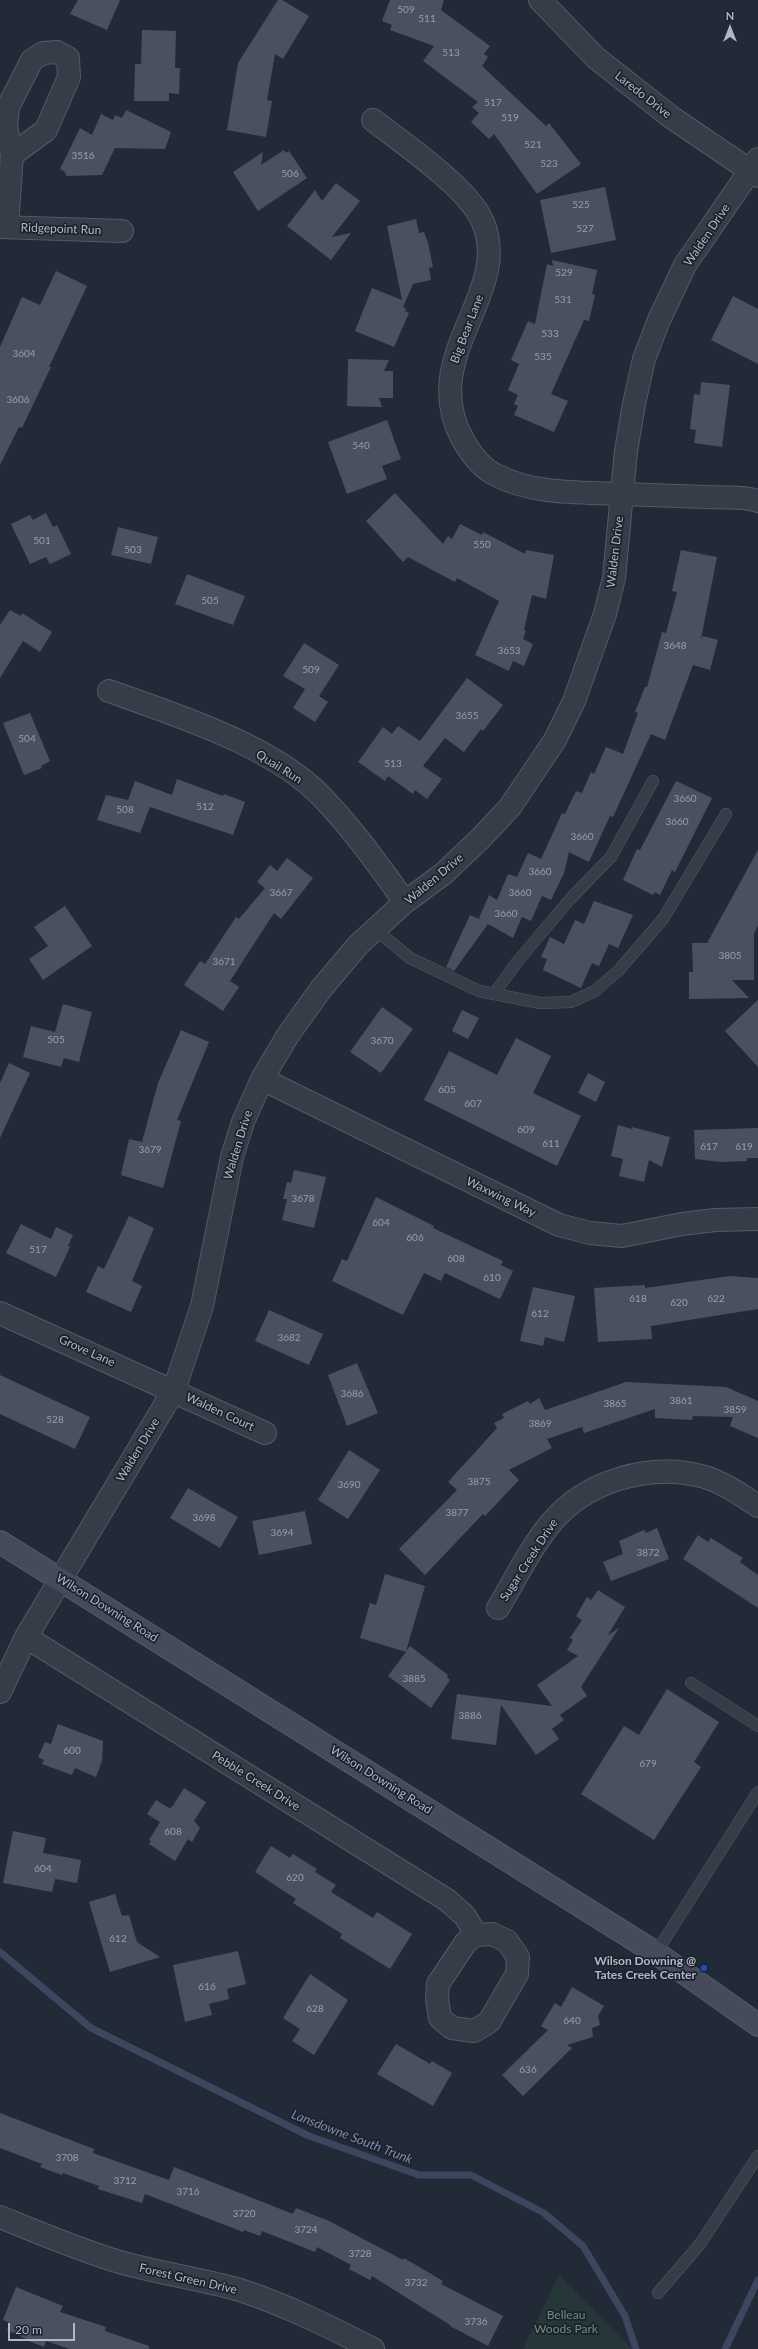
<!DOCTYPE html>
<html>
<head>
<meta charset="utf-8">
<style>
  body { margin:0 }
  #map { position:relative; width:758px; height:2349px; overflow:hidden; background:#232a37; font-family:Lato,sans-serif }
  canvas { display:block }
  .north { position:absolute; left:710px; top:8px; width:40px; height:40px; -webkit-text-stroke:3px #1c212d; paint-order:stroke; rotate:0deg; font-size:11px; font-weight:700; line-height:16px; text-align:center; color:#b1b7c4 }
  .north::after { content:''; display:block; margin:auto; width:14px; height:18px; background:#b1b7c4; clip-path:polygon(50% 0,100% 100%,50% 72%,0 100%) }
  .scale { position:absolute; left:8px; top:2323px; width:67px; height:18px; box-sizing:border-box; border:2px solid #b1b7c4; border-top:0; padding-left:5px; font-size:12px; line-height:14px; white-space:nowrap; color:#b1b7c4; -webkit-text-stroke:3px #1c212d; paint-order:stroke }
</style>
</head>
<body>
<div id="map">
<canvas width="758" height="2349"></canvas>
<div class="north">N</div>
<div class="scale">20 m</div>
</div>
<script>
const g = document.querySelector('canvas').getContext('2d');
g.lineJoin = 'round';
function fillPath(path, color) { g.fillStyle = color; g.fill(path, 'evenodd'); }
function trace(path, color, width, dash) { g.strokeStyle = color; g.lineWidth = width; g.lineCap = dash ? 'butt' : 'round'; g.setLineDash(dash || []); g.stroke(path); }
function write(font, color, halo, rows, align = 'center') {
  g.font = font + ' Lato,sans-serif'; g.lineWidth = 3.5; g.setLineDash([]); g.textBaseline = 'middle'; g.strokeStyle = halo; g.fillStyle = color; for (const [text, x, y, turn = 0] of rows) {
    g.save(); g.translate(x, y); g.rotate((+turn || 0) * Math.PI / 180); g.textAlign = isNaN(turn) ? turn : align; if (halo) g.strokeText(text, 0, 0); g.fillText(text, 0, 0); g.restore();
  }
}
fillPath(new Path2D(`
  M559,2275l73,74h-109z`), '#263739');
trace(new Path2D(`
  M0,1952l91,76 218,108 110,39h52l73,38 39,33 42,70 11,33
  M725,2349l33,-69`), '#3a475f', 7);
fillPath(new Path2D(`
  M78,0h42l-13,30 -37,-16z
  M278,0h4l27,16 -26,43 -8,-5 -8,46 5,1 -6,36 -39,-7 11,-67z
  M390,0h54l-3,10 49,36 -6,8 4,3 -6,9 64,60 3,-3 32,41 -44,30 -43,-60 -5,5 -18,-17 8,-9 -7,-6 6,-5 -55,-41 11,-15 -44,-16 2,-5 -10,-4z
  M142,30l34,1 -1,37h5l-1,26 -10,-1v8h-35l1,-37h6z
  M126,110l45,22 -6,17 -50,-1 -13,27 -36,1 -1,-4 -5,-3 20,-41 12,7 9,-21 12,6 2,-5 7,3z
  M284,150l2,3 3,-2 18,27 -49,33 -25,-39 30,-20 -2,13z
  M336,183l24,18 -28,36 19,-4 -20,27 -44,-34 28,-36 7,11z
  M605,187l11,53 -65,13 -11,-53z
  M416,219l3,14 5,-1 4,11 5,24 -4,1 2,12 -18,4 -10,23 3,2 -1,2 4,2 -15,34 -39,-16 17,-43 30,12 -15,-74z
  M552,260l45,10 -5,24 3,1 -6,26 -5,-1 -33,74 17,7 -14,31 -40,-17 4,-9 -4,-2 4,-9 -10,-5 11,-26 -8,-4 17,-39 7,3 12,-60 6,2z
  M56,271l31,15 -38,81h2l-29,61 -3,-1 -19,38v-118l22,-50 18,8z
  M733,296l25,13v55l-47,-24z
  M348,359l41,1 -5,11h9v27h-14l3,9 -35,-1z
  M701,382l29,3 -8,62 -28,-4 2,-13 -6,-1 4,-35 6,1z
  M387,420l14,39 -19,7 5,13 -40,15 -19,-52z
  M395,493l48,51 5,-8 4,3 8,-15 22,11 1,-3 42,22 1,-4 28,5 -8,44 -14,-4 -8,35 2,1 -3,8 10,5 -9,22 -11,-5 -4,10 -34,-16 24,-54 -42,-23 -2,4 -47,-25 -5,5 -37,-41z
  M46,513l7,14 4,-2 14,29 -21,10 -4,-7 -16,7 -19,-40 19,-9 3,5z
  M118,527l40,10 -7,27 -40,-9z
  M681,550l36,7 -16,82 2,-3 15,4 -8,30 -17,-5 -28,75 -14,-6 -38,83 -3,-1 -21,46 -20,-10 -5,21 -13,27 -9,-4 -11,25 -9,-4 -9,21 -25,-14 -34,47 -8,-4 24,-52 12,5 -3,-2 10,-23 8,5 11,-26 9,3 11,-24 13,6 21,-46 3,1 11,-23 6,2 9,-21 3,2 12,-27 17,7 15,-41 -3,-1 10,-25h2l15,-55 4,1 11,-41 -5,-1z
  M187,574l58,22 -12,29 -58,-21z
  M10,610l11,6 1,-3 30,19 -12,20 -17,-11 -23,37v-53z
  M304,643l35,22 -20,31 9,6 -13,20 -22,-14 12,-19 -22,-13z
  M467,678l36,27 -20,26 -2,-2 -17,23 -19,-14 -22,28 19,13 -15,20 -12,-9 -2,4 -25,-18 -3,5 -27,-19 25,-35 9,7 6,-8 22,15z
  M30,713l20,48 -9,5 1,2 -18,7 -21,-52z
  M177,779l46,17 1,-2 21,8 -12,33 -83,-28 -10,26 -43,-13 9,-25 22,5 7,-19 37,14z
  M676,781l36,17 -37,74 -3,-2 -12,25 -5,-3 -2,3 -30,-15 14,-31 3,1z
  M758,850v75l-4,9v46h-22l17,18 -60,1v-27h4l-1,-29h15z
  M287,858l26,20 -32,41 -7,-6 -44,68 9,6 -16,24 -39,-26 16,-24 5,3 31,-47 3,2 26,-31 -8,-6 13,-17 7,6z
  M594,901l39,14 -15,33 -9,-4 -10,22 -7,-3 -11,25 -38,-18 4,-11 -6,-2 9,-20 14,7 11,-24 9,4z
  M65,906l27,40 -49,34 -14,-21 19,-13 -14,-19z
  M758,1000v67l-33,-36z
  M63,1004l29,8 -13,50 -15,-4 -3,9 -38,-10 8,-31 24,6z
  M382,1007l31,22 -32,44 -31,-21z
  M462,1010l17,8 -11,21 -16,-8z
  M181,1030l28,12 -32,78 4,1 -18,67 -42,-13 8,-36 13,3 16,-59z
  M516,1038l35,18 -18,37 48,23 -24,50 -133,-66 25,-49 48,24z
  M9,1063l21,10 -30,65v-55z
  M588,1073l17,9 -9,20 -18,-9z
  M618,1125l14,4v-2l38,10 -8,30 -13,-7 -5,22 -25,-6 4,-17 -12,-3z
  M758,1128v30h-11v3l-26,1 -26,-3 -1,-29z
  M294,1170l32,7 -12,51 -32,-8 5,-21h-4l4,-17 4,1z
  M376,1197l58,29 -1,2 70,33 -2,4 12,6 -13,28 -55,-26 -4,8 -17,-8 -21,42 -71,-34 10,-22 5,2z
  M129,1216l25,12 -22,53 10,5 -11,26 -45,-20 12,-26 6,3z
  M21,1224l30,15 5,-12 17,8 -5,11 2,1 -14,30 -50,-24z
  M730,1276l28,2v31l-107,17 1,13 -54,3 -4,-54 51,-3v3z
  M533,1287l42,9 -11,46 -19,-5 -2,9 -23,-5z
  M269,1310l54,24 -14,31 -54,-24z
  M357,1363l21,50 -31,13 -19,-51z
  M0,1375l90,42 -15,32 -75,-35z
  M626,1382l100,5 32,14v37l-28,-12 3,-9 -40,-1 -1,4 -37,-2v-9l-71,24 -2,-6 -35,12 5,9 -43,22 10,10 -34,36 -2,-2 -58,61 -26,-26 58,-59 -9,-8 49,-54 -3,-5 10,-5 -2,-4 26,-13 2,3 9,-6 6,12z
  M349,1450l31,20 -32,49 -30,-19z
  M188,1488l50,29 -18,31 -50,-30z
  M305,1511l7,33 -53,11 -7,-34z
  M657,1528l12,31 -58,22 -8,-19 20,-8 -4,-13 25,-11 2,3z
  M698,1535l10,7 3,-4 32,20 -3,4 18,13v33l-75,-49z
  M385,1574l40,12 -19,65 4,-5 38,29 -1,2 3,3 -19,28 -43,-32 18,-24 -46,-14 10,-35 6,2z
  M598,1590l27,17 -17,28 11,-7 -38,59 6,9 -27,19 4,5 -12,9 7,10 -23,16 -35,-50 -5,40 -45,-6 6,-45 95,12 -15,-21 41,-29 -11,-6 6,-10 -3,-2 12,-18 -6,-4 11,-19 4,3z
  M667,1689l52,33 -25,40 7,5 -47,73 -73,-46 43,-68 15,9z
  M58,1724l45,17 -1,20 -6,16 -21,-9 -3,7 -30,-11 2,-4 -6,-3 7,-15 6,2z
  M184,1788l22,14 -12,19 6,7 -8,14 -4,-3 -13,22 -26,-17 2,-3 -2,-1 11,-18 -13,-8 9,-14 13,8 3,-1z
  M13,1831l33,7 -3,15 38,7 -4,23 -22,-4 -3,13 -49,-9z
  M271,1846l19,12 3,-4 24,15 -2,3 21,13 -5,7 42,26 4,-6 35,22 -22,35 -50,-31 2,-4 -49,-31 3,-4 -41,-27z
  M115,1894l7,22 7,-1 8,27 23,15 -50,15 -21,-70z
  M238,1951l8,33 -19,5 2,10 -20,5 3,11 -27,7 -12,-57z
  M310,1974l38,26 -34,55 -22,-14 8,-12 -17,-11z
  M572,1987l32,19 -6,10 2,9 -8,3 1,9 -26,8 5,3 -49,48 -21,-21 46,-45 -7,-4 14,-23 6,4z
  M396,2044l34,20 2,-3 20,12 -19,33 -56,-32z
  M0,2113l94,36 -1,4 76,27 5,-13 119,47 3,-6 33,13 74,39 1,-2 39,23 -2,3 62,32 -15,30 -38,-20v-1l-78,-49 -2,4 -21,-11 2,-4 -34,-18 -2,5 -53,-21 -2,5 -16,-6 -1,2 -98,-38 -3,9 -44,-14 1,-3 -36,-13 -1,2 -22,-8 2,-3 -42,-16z
  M16,2287l47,19 -3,6 46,15 -1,4 44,15v3h-79l-24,-8 -2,6 -18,-7v-1l-19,-9 3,-7 -7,-3z`), '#495161');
const lane = new Path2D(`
  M376,930l34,28 69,33 61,12 31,-1 24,-11 24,-21 44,-51 63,-105
  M494,994l23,-32 54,-64 40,-41 42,-76
  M691,1683l67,43
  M656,1953l102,-161
  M658,2293l42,-49 58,-88`);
const street = new Path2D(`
  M540,0l56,58 75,59 87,59
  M373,120c30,23 94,67 109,100 33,73 -66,135 -19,220 8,14 18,28 33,35 38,20 85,17 126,19 28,1 56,2 84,3 16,1 36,-1 52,4
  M0,227l122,4
  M7,227l5,-72 -6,-28 2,-20 24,-47 11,-7 14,-1 11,6 1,19 -23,53 -34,25
  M109,691c67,24 163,54 213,106 31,32 57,69 83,105
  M262,1079l297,146 31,8 32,3 60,-12 33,-4 43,-1
  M0,1313l265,120
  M498,1608c17,-28 32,-60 53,-85 36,-43 100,-61 154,-46 19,6 36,18 53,29
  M26,1637l421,263 18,16 11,19
  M0,1692l26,-55 148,-247 28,-84 30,-149 11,-35 19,-43 26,-44 33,-46 37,-44 47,-43 38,-28 38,-36 29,-31 45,-67 19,-39 31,-87 9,-36 12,-127 8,-47 10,-45 15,-39 26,-55 73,-106
  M492,1934l15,7 11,16 -1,17 -28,48 -15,9 -22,-3 -12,-10 -3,-19 1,-15 28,-42 10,-7z
  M0,2217c37,15 75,31 113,43 42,13 85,18 127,30 46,15 90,37 133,59`);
const secondary = new Path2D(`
  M0,1542l656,411 102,72`);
trace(lane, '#545a66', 12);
trace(street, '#545a66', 24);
trace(secondary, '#545a66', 24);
trace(lane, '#363c48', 11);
trace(street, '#363c48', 22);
trace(secondary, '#454b5b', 22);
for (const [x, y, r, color] of [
  [704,1968,4,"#1a4fb4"]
]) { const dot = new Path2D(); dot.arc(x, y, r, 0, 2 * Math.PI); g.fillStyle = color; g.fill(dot); trace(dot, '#1c212d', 1.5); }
write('10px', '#979eab', null, [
  ["509",406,10],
  ["511",427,19],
  ["513",451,53],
  ["517",493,103],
  ["519",510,118],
  ["521",533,145],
  ["3516",83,156],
  ["523",549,164],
  ["506",290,174],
  ["525",581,205],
  ["527",585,229],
  ["529",564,273],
  ["531",563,300],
  ["533",550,334],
  ["3604",24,354],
  ["535",543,357],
  ["3606",18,400],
  ["540",361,446],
  ["501",42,541],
  ["550",482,545],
  ["503",133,550],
  ["505",210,601],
  ["3648",675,646],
  ["3653",509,651],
  ["509",311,670],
  ["3655",467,716],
  ["504",27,739],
  ["513",393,764],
  ["3660",685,799],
  ["512",205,807],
  ["508",125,810],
  ["3660",677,822],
  ["3660",582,837],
  ["3660",540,872],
  ["3667",281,893],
  ["3660",520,893],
  ["3660",506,914],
  ["3805",730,956],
  ["3671",224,962],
  ["505",56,1040],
  ["3670",382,1041],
  ["605",447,1090],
  ["607",473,1104],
  ["609",526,1130],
  ["611",551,1144],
  ["617",709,1147],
  ["619",744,1147],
  ["3679",150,1150],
  ["3678",303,1199],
  ["604",381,1223],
  ["606",415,1238],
  ["517",38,1250],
  ["608",456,1259],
  ["610",492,1278],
  ["618",638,1299],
  ["622",716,1299],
  ["620",679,1303],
  ["612",540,1314],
  ["3682",289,1338],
  ["3686",352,1394],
  ["3861",681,1401],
  ["3865",615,1404],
  ["3859",735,1410],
  ["528",55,1420],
  ["3869",540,1424],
  ["3875",479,1482],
  ["3690",349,1485],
  ["3877",457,1513],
  ["3698",204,1518],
  ["3694",282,1533],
  ["3872",648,1553],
  ["3885",414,1679],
  ["3886",470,1716],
  ["600",72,1751],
  ["679",648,1764],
  ["608",173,1832],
  ["604",43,1869],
  ["620",295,1878],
  ["612",118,1939],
  ["616",207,1987],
  ["628",315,2009],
  ["640",572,2021],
  ["636",528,2070],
  ["3708",67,2158],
  ["3712",125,2181],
  ["3716",188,2192],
  ["3720",244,2214],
  ["3724",306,2230],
  ["3728",360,2254],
  ["3732",416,2283],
  ["3736",476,2322]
]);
write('12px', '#b1b7c4', '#1c212d', [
  ["Laredo Drive",643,95,38],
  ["Ridgepoint Run",61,229,2],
  ["Walden Drive",707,235,-56],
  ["Big Bear Lane",467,329,-69],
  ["Walden Drive",615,552,-83],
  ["Quail Run",279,767,32],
  ["Walden Drive",434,879,-40],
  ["Walden Drive",238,1145,-73],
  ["Waxwing Way",501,1197,26],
  ["Grove Lane",87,1351,24],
  ["Walden Court",220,1412,25],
  ["Walden Drive",138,1450,-59],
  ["Sugar Creek Drive",529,1560,-57],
  ["Wilson Downing Road",107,1608,32],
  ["Wilson Downing Road",381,1780,32],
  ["Pebble Creek Drive",256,1781,32],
  ["Forest Green Drive",188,2279,13]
]);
write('bold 12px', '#b1b7c4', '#1c212d', [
  ["Wilson Downing @",696,1961],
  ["Tates Creek Center",696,1975]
], 'right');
write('12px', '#6b9377', '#1c212d', [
  ["Belleau",566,2315],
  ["Woods Park",566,2329]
]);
write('italic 13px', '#7c8caa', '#1c212d', [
  ["Lansdowne South Trunk",352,2137,21]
]);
</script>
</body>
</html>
